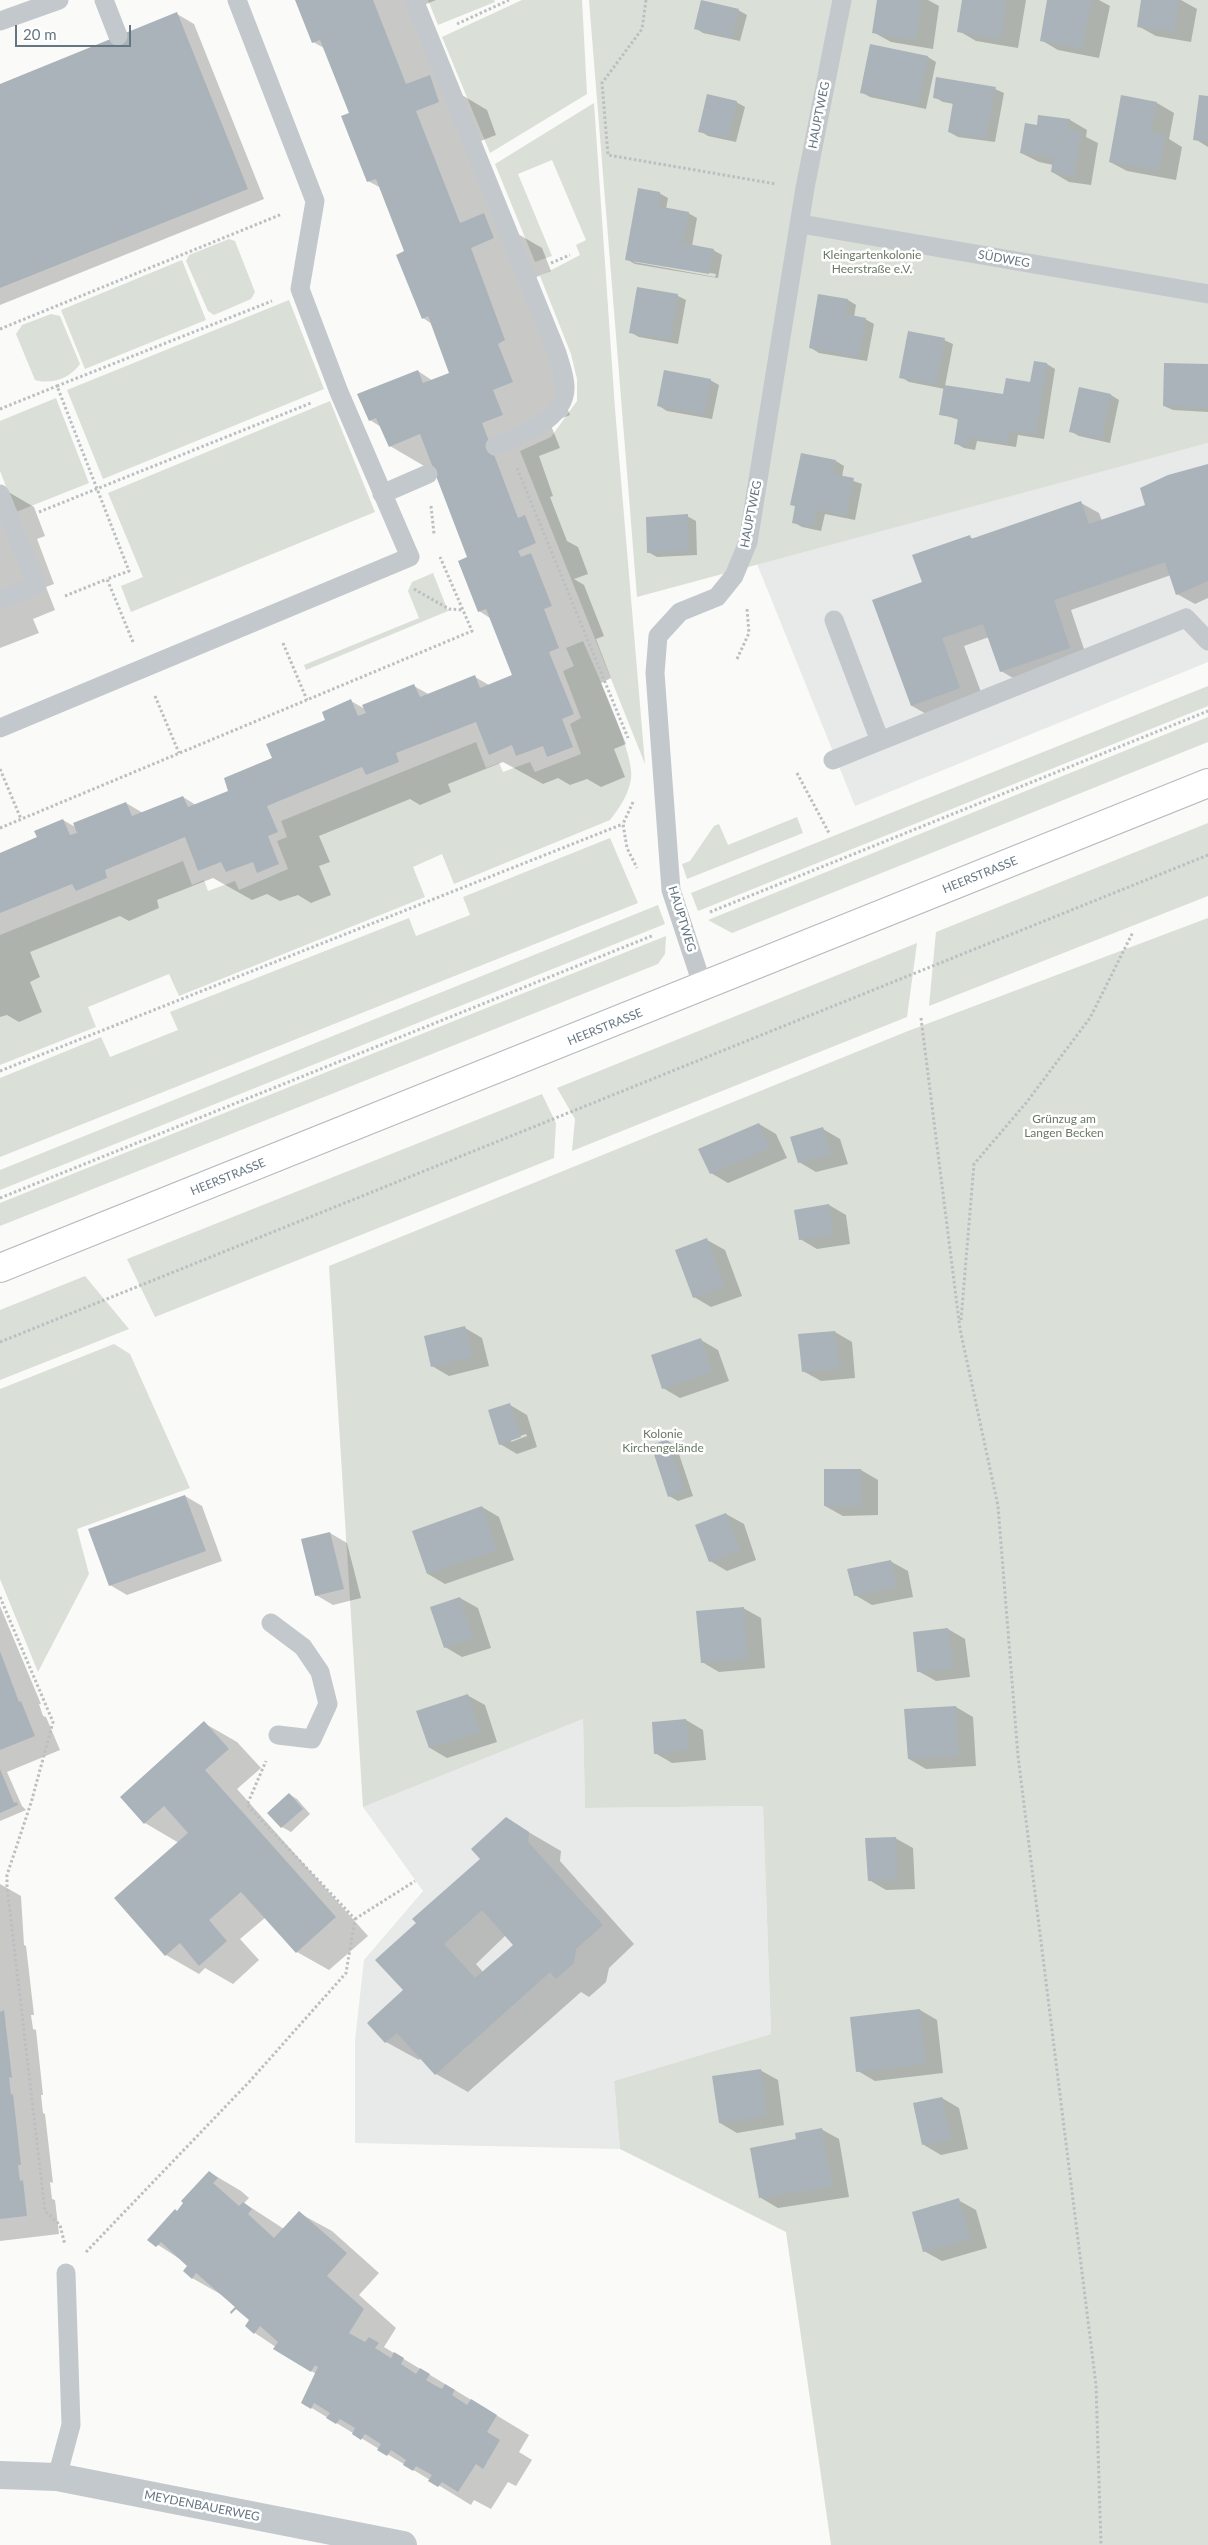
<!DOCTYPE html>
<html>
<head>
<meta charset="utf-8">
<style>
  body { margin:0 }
  #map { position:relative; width:1208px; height:2545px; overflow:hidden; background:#fafaf8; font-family:Lato,sans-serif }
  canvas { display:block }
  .scale { position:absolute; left:15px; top:25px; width:116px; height:22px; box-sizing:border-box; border:2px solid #657683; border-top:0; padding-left:6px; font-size:15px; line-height:18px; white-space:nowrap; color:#657683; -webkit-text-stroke:4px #fff; paint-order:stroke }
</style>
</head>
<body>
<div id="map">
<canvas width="1208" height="2545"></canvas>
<div class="scale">20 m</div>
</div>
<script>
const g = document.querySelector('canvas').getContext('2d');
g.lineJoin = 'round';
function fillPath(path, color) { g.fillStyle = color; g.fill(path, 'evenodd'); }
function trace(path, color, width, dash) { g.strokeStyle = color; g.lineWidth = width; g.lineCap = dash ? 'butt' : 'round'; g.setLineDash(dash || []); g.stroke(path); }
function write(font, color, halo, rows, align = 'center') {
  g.font = font + ' Lato,sans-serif'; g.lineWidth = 5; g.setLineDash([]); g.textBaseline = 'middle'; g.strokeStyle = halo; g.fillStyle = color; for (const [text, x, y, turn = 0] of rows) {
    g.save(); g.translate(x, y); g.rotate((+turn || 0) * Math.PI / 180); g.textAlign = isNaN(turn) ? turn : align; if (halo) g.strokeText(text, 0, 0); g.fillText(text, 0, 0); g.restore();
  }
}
fillPath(new Path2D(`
  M1208,443v219l-353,144 -98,-242z
  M583,1719l2,89 178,-2 8,228 -157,47 6,68 -265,-6v-103l9,-80 59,-69 -60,-84z`), '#e8e9e9');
fillPath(new Path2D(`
  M428,0h66l1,2 -57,23z
  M522,0h60l5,94 -97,59 -48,-116z
  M589,0h619v443l-571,154z
  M594,103l21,306 30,355 -125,-313 31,-14 26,-36v-22l-6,-25 -31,-78 40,-21 -4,-10 10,-5 -34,-80 -34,14 34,82 -17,6 -40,-98z
  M229,239l6,2 20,51 -4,7 -37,16 -6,-4 -22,-50 3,-6z
  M182,260l24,60 -121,49 -24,-59z
  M289,300l35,89 -221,90 -36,-89z
  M51,314l9,2 20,48c-10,14 -28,21 -45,16l-19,-46 6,-9z
  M56,398l33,85 -73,29 -16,-41v-50z
  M330,401l45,111 -244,100 -10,-26 22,-9 -35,-84z
  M433,573l15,38 -142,59 -2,-5 115,-47 -11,-27 4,-9z
  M583,641c11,26 53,115 48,138 -3,17 -11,28 -21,41l-156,64 -12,-30 -29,13 12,30 -246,99 -10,-22 -81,33 8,20 -96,38v-130l183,-74 9,24 12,-5 4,11 27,-10 4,9 49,-21 -11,-28 10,-4 -6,-16 195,-79 10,26 13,-5 4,9 27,-10 5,10 46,-18 -11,-30 11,-6 -18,-47 11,-5 -8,-18z
  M1208,686v20l-510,205 -7,-18z
  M1208,717v25l-476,191 -24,-13z
  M797,817l6,16 -116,46 -5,-15 8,-3 24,-35 5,-2 9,21z
  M1208,823v73l-279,110 7,-74z
  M610,838l28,65 -638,254v-79l101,-41 9,20 68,-27 -8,-18 239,-94 7,18 54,-21 -7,-18z
  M658,905l7,19 -665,266v-20z
  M1208,918v1627h-377l-45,-313 -166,-83 -6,-68 157,-47 -8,-228 -178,2 -2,-89 -220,88 -34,-541 579,-235z
  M666,936l-1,18 -7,10 -658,262v-23z
  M917,943l-10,74 -335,134 3,-32 -18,-31z
  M542,1094l14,29 -2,35 -399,159 -28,-58z
  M85,1276l44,53 -129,51v-70z
  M114,1344l16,10 60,134 -113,41 12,45 -51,98 -38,-93v-190z`), '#dadfd7');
fillPath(new Path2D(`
  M296,0h140l-17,7 33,82 35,21 9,25 -23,9 33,83 36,21 9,23 -24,10 28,96 15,38 -20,8 10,25 -21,8 14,40 -3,1 17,44 11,6 10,27 -14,5 10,6 20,51 -8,3 15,39 -10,5 25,61 -12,5 11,28 -24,10 -14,-8 -17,6 -12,-7 -15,6 -40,-22 -55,22 3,8 -31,13 -10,-6 -91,37 11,26 -11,4 12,29 -20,8 -13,-8 -18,6 -13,-7 -15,6 -39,-22 -56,22 2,8 -30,13 -9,-5 -90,36 10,25 -10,5 12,30 -23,10 -12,-7 -7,2v-163l38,-16 25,-18 14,8 49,-25 17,10 40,-16 13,8 34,-13 121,-91 14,8 49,-23 16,9 45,-18 14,8 24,-10 -23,-57 -11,-7 -10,-53 -33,-85 -46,-27 -9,-19 -11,-7 48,-49 15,10 18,-8 -19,-49 -9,-6 -17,-66 -25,-64 -13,-7 -18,-67 -26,-66 -11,-6z
  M879,0h49l11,6 -6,43 -42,-7 -18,-10z
  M963,0h63l-8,48 -42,-7 -17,-10z
  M1049,0h50l11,6 -11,52 -41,-8 -17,-10z
  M1143,0h38l16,9 -6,33 -35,-6 -18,-10z
  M738,10l9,5 -7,26 -37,-8 -8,-5z
  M177,14l17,10 70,175 -264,106v-220z
  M928,57l8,5 -10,47 -56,-12 -9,-5z
  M995,89l9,4 -9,49 -37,-5 -9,-5 5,-28 -11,-2 -9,-5z
  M1208,97v50l-13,-8z
  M736,102l9,5 -9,35 -28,-6 -8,-5z
  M1157,103l17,10 -5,26 13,8 -6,33 -49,-9 -17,-9z
  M1070,120l17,10 -1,7 12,6 -7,42 -22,-3 -17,-10 1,-7 -14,-3 -18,-9 17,-27z
  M659,193l9,5 -2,11 22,4 9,5 -5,28 21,4 9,5 -4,23 -83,-14 -9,-5zM634,260l82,14 -1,3 -81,-15z
  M638,288l40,8 8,4 -8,44 -39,-7 -9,-5z
  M819,296l29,4 8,5 -2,12 11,2 9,5 -7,37 -48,-8 -8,-5z
  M944,340l9,4 -8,42 59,10 27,-12 4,-22 12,2 8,5 -11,70 -26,-4 -2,12 -39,-6 -2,9 -11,-2 -9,-5 4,-23 -18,-6 4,-25 -36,-7 -8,-5z
  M1208,366v46l-35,-2 -9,-4z
  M710,380l9,5 -7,34 -45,-8 -8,-5z
  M1080,388l31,7 8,5 -9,43 -31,-7 -9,-5z
  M836,461l8,5 -2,11 20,7 -7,36 -30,-6 -4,17 -19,-4 -9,-5 3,-15 -5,-3z
  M1208,465v133l-13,6 -18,-10 -6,-19 -100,35 16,48 -69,23 -17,-10 -12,-34 -25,9 21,57 -48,17 -25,-14 12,-123 46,-46 5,3 106,-37 18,10 3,8 45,-15z
  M0,487l34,20 11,29 -8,3 17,45 -8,3 9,23 -22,9 6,14 -39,15z
  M687,516l9,5 1,34 -40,2 -9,-5z
  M759,1124l17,10 11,24 -59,25 -17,-10z
  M823,1129l17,10 8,25 -32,8 -17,-10z
  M829,1205l17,10 4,29 -33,5 -17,-10z
  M707,1240l18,10 17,46 -31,11 -17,-10z
  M465,1328l17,10 7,28 -40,10 -17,-10z
  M835,1332l17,10 3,36 -34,3 -18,-10z
  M701,1340l17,10 11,31 -49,17 -17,-10z
  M510,1405l17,10 10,32 -20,7 -17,-10zM526,1434l1,2 -16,6v-3z
  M667,1441l9,4 17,51 -15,5 -9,-5z
  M825,1470h36l17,10v35l-35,1 -18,-10z
  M185,1496l17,10 20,55 -95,34 -17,-10z
  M482,1507l17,10 15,43 -69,24 -17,-10z
  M726,1514l18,10 12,36 -29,11 -17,-10z
  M330,1533l17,10 14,55 -28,7 -17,-10z
  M890,1561l18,10 5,26 -41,8 -17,-10z
  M460,1598l18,10 13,40 -29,9 -17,-10z
  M0,1606l41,98h-2l4,12 3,1 14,33 -53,22 15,34 4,4 -26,11z
  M743,1608l18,10 4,50 -46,4 -17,-10z
  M948,1629l17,10 5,38 -34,4 -18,-10z
  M467,1695l18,10 12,37 -50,16 -17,-10z
  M956,1707l17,10 3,49 -50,3 -17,-10z
  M686,1720l17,10 3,30 -34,3 -17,-10 -2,-30z
  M204,1723l33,19 24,26 -24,21 131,147 -39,34 -32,-18 -31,-35 -26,22 19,21 -26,24 -28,-16 -6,6 -33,-19 13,-112 -34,-20z
  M289,1794l8,5 13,15 -19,18 -9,-5 -13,-14z
  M506,1819l55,32 -1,10 74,83 -25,24 -3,14 -17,15 -8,-5 -113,100 -32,-18 -15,-16 -2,2 -33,-18 19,-51 13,-68 64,-64zM506,1935l9,10 -32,27 -7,-8z
  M895,1838l18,10 2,41 -29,1 -17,-10z
  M0,1884l21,12 3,49 2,1 8,69h-3l2,14 3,1 7,65h-2l2,18 2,1 8,69 -3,-1 2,17 3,1 4,34 -59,7z
  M920,2010l17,10 6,53 -68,8 -17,-10z
  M760,2070l18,10 6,45 -47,8 -17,-10z
  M942,2098l17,10 9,41 -27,6 -17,-10z
  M821,2129l18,10 10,58 -71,11 -17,-10 37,-58z
  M209,2172l32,19 8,7 -5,5 40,26 15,-16 33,18 47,42 -20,22 37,33 -12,19 145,88 -10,17 13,8 -16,26 -8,-4 -17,27 -17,-9 -3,5 -169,-103 14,-28 -61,-41 -4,-13 -29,-25 -30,-17 -6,-15 -37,-24 29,-27z
  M958,2200l18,10 11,38 -45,13 -18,-10z`), '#0003');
fillPath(new Path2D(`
  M295,0h78l33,84 24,-9 9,27 -23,9 44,112 24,-10 10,25 -23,10 34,92 -7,4 15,38 -20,8 10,25 -21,8 36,95 7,-3 11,28 -18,8 3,6 10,-4 21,53 -8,3 15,39 -10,4 25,62 -12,5 11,28 -26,10 -4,-11 -27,10 -4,-11 -23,10 -13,-33 -80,31 3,9 -33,13 -4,-8 -95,39 11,26 -10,4 11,28 -22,9 -4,-11 -27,10 -5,-10 -23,9 -13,-34 -80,33 2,8 -31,13 -4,-7 -72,29v-60l37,-16 -3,-6 29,-12 7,16 7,-2 -4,-10 53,-21 6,14 51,-20 5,11 40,-16 -4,-13 48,-20 -6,-14 59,-24 -3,-8 29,-13 7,17 8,-3 -4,-8 52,-21 6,13 55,-22 5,13 32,-13 -26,-66 -8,3 -20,-51 9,-4 -47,-123 -31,13 -13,-29 -7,3 -12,-27 61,-24 5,13 26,-10 -21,-57 -6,3 -26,-64 8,-4 -28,-72 -9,3 -26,-66 8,-3 -29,-73 -8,3z
  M701,0l38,9 -7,29 -38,-9z
  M877,0h45l-6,40 -44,-7z
  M962,0h45l-6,39 -44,-7z
  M1047,0h45l-10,49 -42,-8z
  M1141,0h39l-6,32 -37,-5z
  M177,12l71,177 -248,99v-204z
  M870,44l58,12 -10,49 -58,-12z
  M936,77l60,10 -10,52 -38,-7 5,-30 -20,-4z
  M707,94l30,7 -9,37 -30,-6z
  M1121,95l36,7 -6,31 15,3 -7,35 -50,-9z
  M1199,95l9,1v46l-15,-2z
  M1038,115l32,4 -2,11 13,2 -7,44 -23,-4 2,-14 -33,-5 5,-30 12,2z
  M638,188l22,4 -2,14 31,6 -6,31 31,6 -5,25 -84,-14z
  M637,287l41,7 -8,46 -41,-7z
  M818,294l30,5 -2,15 20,4 -7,39 -50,-9z
  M908,331l37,7 -9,47 -37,-7z
  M1034,361l13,2 -11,72 -26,-4 -2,13 -40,-7 -1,9 -13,-2 4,-26 -19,-3 5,-30 59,9 3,-16 24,4z
  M1164,363l44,1v44l-45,-2z
  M664,370l47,9 -7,36 -47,-9z
  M1079,387l32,7 -9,45 -33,-7z
  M801,453l35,7 -3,14 21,4 -8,38 -29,-6 -4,17 -21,-4 3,-17 -5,-1z
  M1208,464v117l-32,14 -11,-33 -111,38 16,48 -70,24 -17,-48 -41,14 18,50 -49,18 -39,-106 50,-18 -10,-27 58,-20 1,4 110,-38 8,23 56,-19 -5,-17 28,-13z
  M688,514l1,37 -42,2 -1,-36z
  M759,1123l11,25 -60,26 -12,-25z
  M823,1127l8,27 -33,9 -8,-26z
  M829,1204l4,31 -34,5 -5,-30z
  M707,1238l18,48 -32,12 -18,-48z
  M465,1326l7,31 -41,10 -7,-31z
  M835,1331l4,38 -37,3 -4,-38z
  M701,1338l11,34 -50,17 -11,-34z
  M510,1403l11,34 -22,8 -11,-35z
  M668,1439l17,52 -17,6 -17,-52z
  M824,1469h37l1,37h-38z
  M185,1495l21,56 -97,35 -21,-57z
  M482,1506l15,44 -70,24 -15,-43z
  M726,1513l14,38 -31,11 -14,-37z
  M330,1532l14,57 -29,7 -14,-57z
  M891,1560l6,27 -43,9 -7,-27z
  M460,1597l14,41 -30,10 -14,-41z
  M744,1607l4,52 -47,4 -5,-52z
  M948,1628l5,40 -36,4 -4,-40z
  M0,1651l19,51 2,-1 14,35 -35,14z
  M468,1694l12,38 -51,16 -13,-37z
  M956,1706l3,50 -51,3 -4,-50z
  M686,1719l3,31 -35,4 -2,-32z
  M204,1721l25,28 -24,21 131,147 -40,36 -55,-61 -32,28 18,21 -28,25 -19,-23 -15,13 -51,-58 74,-65 -24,-27 -20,18 -24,-27z
  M0,1769l14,34 3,-1 1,3 -18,8z
  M289,1793l14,16 -22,19 -14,-15z
  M506,1817l23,15 -1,10 75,83 -27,24 -2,14 -18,16 -6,-7 -115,103 -38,-42 -12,10 -18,-20 36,-33 -28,-30 41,-37 -4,-4 68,-60 -9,-10zM482,1910l31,35 -38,33 -31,-34z
  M896,1837l2,42 -30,2 -3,-43z
  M920,2009l6,55 -70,8 -6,-55z
  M4,2010l8,68 -3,-1 2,18 2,-1 8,71h-3l2,16 3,-1 4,36 -27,3v-207z
  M761,2069l6,47 -48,7 -7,-47z
  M942,2097l9,43 -29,5 -9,-42z
  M822,2128l11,59 -74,11 -9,-50 46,-9 -1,-6z
  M209,2171l9,7 -5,5 26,23 4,-4 9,7 -4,5 26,24 25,-27 48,42 -20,23 37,33 -15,24 16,9 4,-5 10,6 -4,5 16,10 3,-6 10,6 -3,6 15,10 4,-6 10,6 -4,6 10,6 6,3 3,-5 10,6 -3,5 15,10 4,-6 26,16 -10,17 13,8 -17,29 -7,-5 -18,28 -16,-10 -4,5 -10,-6 4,-6 -16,-9 -3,5 -10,-6 3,-5 -15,-10 -4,6 -10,-6 4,-6 -16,-10 -4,6 -9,-6 3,-6 -15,-9 -4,5 -10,-6 4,-5 -16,-10 -3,6 -10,-6 17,-36 -3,-2 -4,7 -38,-23 5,-7 -18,-16 -6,8 -9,-8 4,-6 -13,-11 -5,5 -1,-2 5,-5 -39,-34 -4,6 -9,-8 4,-5 -26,-24 -5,5 -9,-7 28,-31 2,2 6,-8 -2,-2z
  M959,2198l11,41 -47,13 -11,-40z`), '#aab3b9');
const primary = new Path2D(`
  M0,1268l1208,-485`);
trace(primary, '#b5babe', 30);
trace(new Path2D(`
  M646,0l-4,29 -40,54 6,72 168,29
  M457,24l52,-24
  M551,263l19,-8
  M0,329l282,-115
  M0,409l57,-23
  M517,468l111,270
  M431,506l3,28
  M39,512l272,-109
  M414,589l35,20 14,1
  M65,596l42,-17
  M133,642l-26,-63 22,-8 -72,-185 215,-85
  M283,643l24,57
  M737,659l12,-26 -2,-24
  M155,696l24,57
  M0,769l21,50
  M797,773l32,60
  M633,802l-10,22 4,24 10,20
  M0,828l472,-197 -32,-74
  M710,912l498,-201
  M921,1018l39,311 38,177 20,250 78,629 5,160
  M0,1071l623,-247
  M0,1198l654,-263
  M961,1320l13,-156 52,-61 64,-85 43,-86
  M0,1342l1208,-487
  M0,1597l53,125 -22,81 -24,72v11l38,325 15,14 5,20
  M355,1919l60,-38
  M86,2252l164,-171 96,-108 9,-54 -108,-114 19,-44`), '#bbbfc2', 3, [2.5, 2.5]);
trace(new Path2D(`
  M104,0l14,36
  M414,0l143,353c3,11 8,23 8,34 1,32 -46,50 -70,59
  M0,21l59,-21
  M801,224l407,70
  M0,494l37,91 -37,15
  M382,494l46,-20
  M834,620l46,121 306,-123 22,23
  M0,728l410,-171 -71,-165 -39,-103 15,-88 -78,-201
  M833,760l47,-19
  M703,987l-32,-97 -16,-217 3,-37 22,-24 37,-15 17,-21 14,-34 57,-354 37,-188
  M271,1623l32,24 17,25 8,32 -16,35 -34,-4
  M57,2477l14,-52 -5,-152`), '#c3c8cc', 19);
trace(new Path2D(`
  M0,2475l57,2 346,68`), '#c3c8cc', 28);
trace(primary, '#fff', 28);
write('12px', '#657683', '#fff', [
  ["HAUPTWEG",819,115,-79],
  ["SÜDWEG",1004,259,10],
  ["HAUPTWEG",751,514,-79],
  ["HEERSTRASSE",980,875,-22],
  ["HAUPTWEG",682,919,73],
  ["HEERSTRASSE",605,1027,-22],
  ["HEERSTRASSE",228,1177,-22],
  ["MEYDENBAUERWEG",202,2506,11]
]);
write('12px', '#687a64', '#fff', [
  ["Kleingartenkolonie",872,255],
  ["Heerstraße e.V.",872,269],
  ["Grünzug am",1064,1119],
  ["Langen Becken",1064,1133],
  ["Kolonie",663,1434],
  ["Kirchengelände",663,1448]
]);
</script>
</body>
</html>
